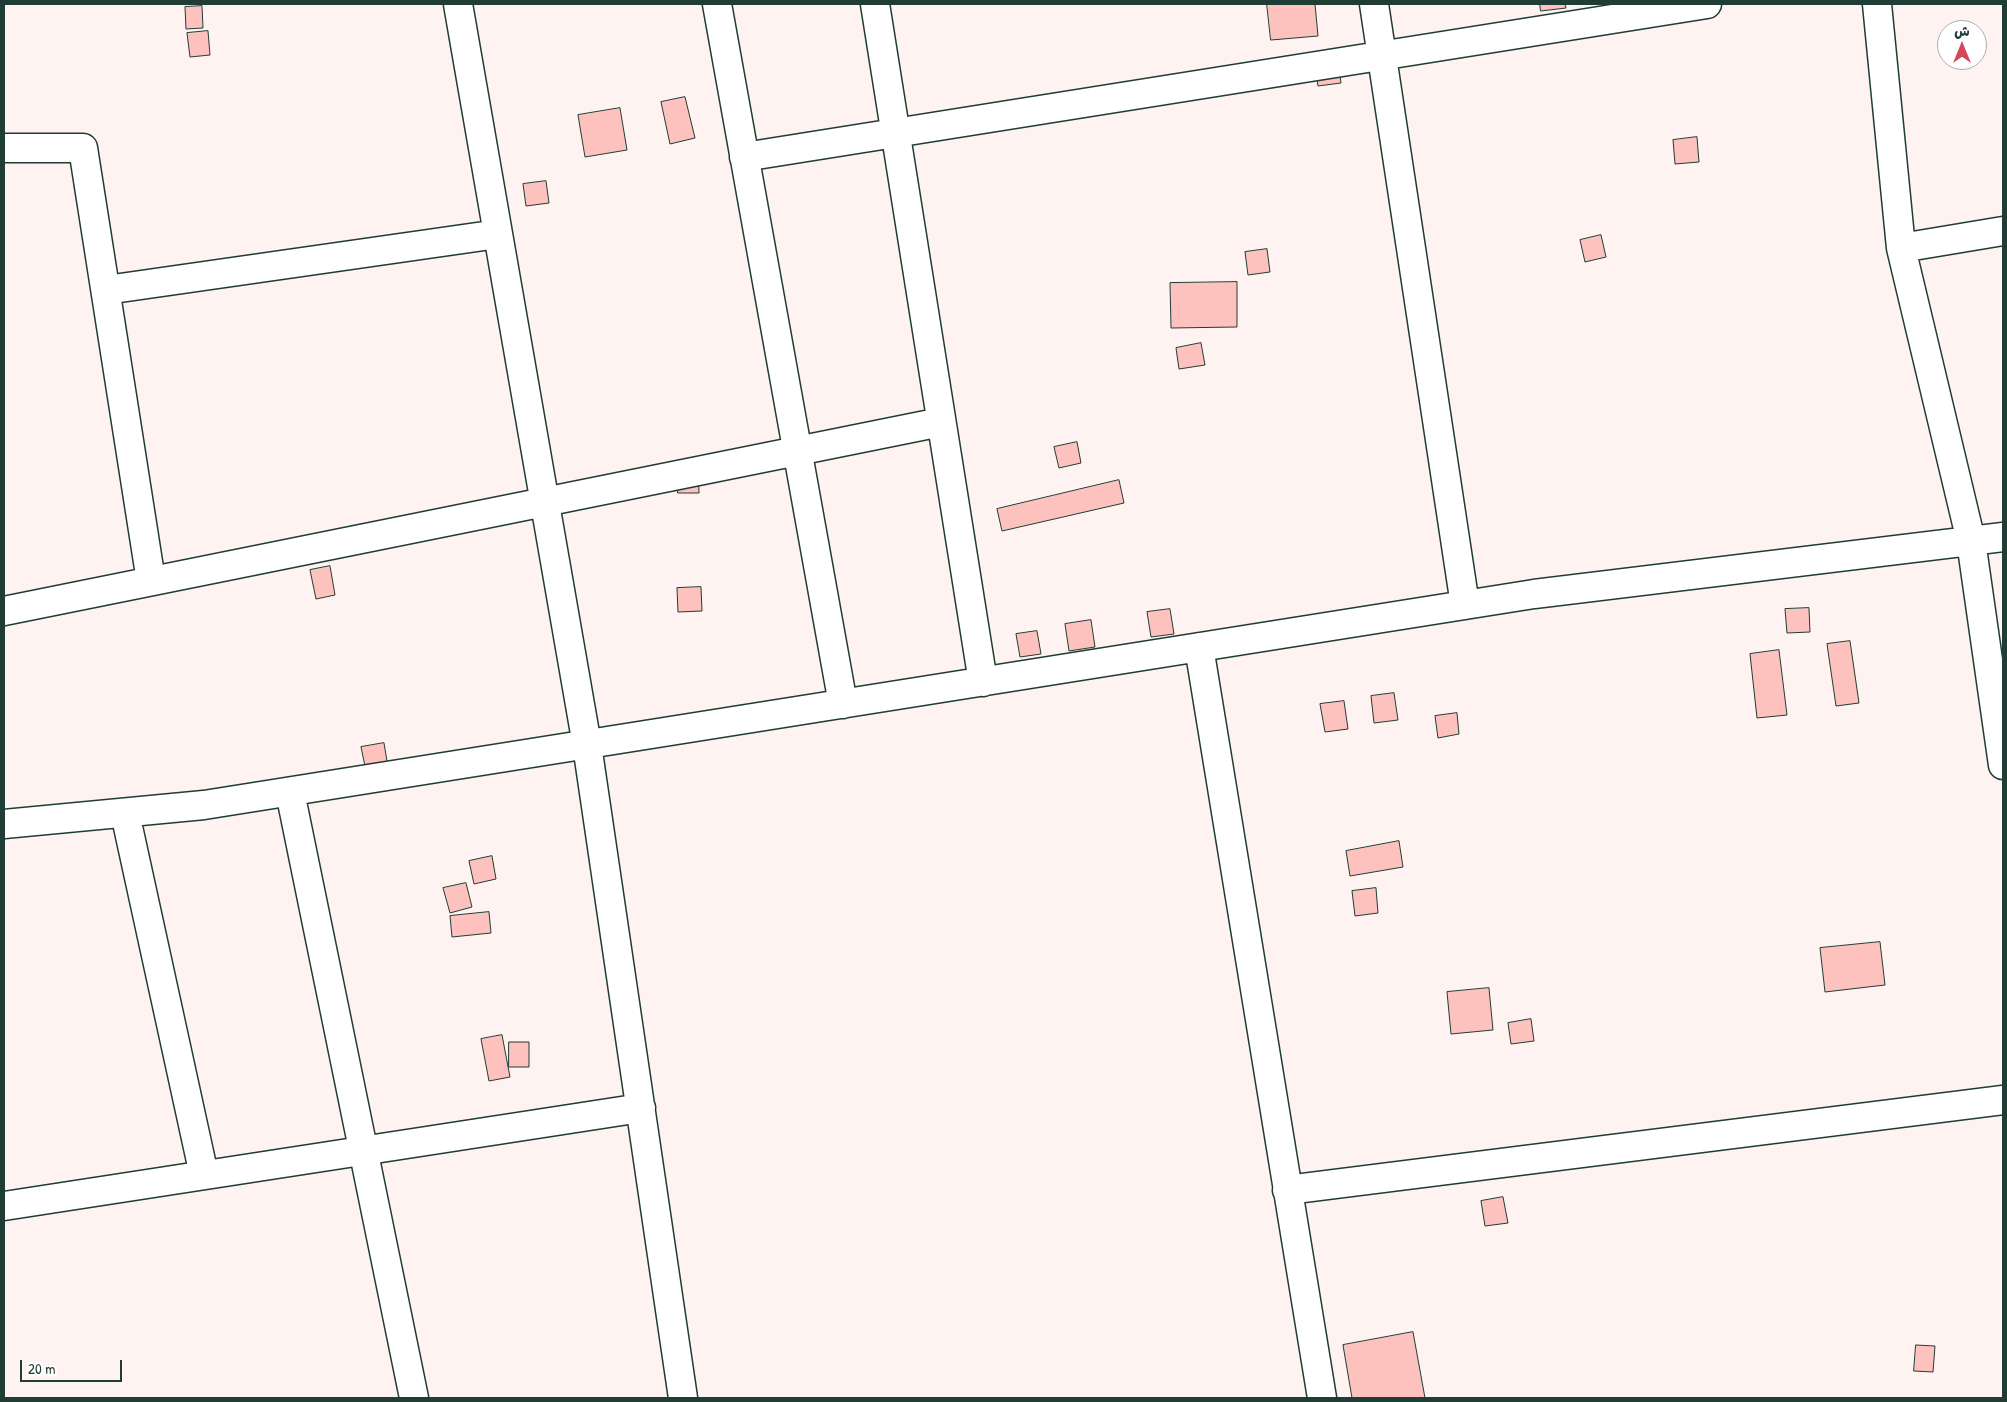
<!DOCTYPE html>
<html>
<head>
<meta charset="utf-8">
<style>
  body { margin:0 }
  #map { position:relative; width:2007px; height:1402px; overflow:hidden; background:#fff3f2; font-family:"Patrick Hand","Playpen Sans Arabic",sans-serif }
  canvas { display:block }
  .frame { position:absolute; inset:0; border:5px solid #1f3d34; pointer-events:none }
  .north { position:absolute; left:1937px; top:20px; width:50px; height:50px; box-sizing:border-box; background:#fff; border:1px solid #a5b1ae; border-radius:50%; rotate:0deg; font-size:14px; font-weight:700; line-height:20px; text-align:center; color:#1f3d34 }
  .north::after { content:''; display:block; margin:auto; width:18px; height:22px; background:#d1495b; clip-path:polygon(50% 0,100% 100%,50% 72%,0 100%) }
  .scale { position:absolute; left:20px; top:1360px; width:102px; height:22px; box-sizing:border-box; border:2px solid #1f3d34; border-top:0; padding-left:6px; font-size:15px; line-height:18px; white-space:nowrap; color:#1f3d34; -webkit-text-stroke:4px #fff; paint-order:stroke }
</style>
</head>
<body>
<div id="map">
<canvas width="2007" height="1402"></canvas>
<div class="frame"></div>
<div class="north">ش</div>
<div class="scale">20 m</div>
</div>
<script>
const g = document.querySelector('canvas').getContext('2d');
g.lineJoin = 'round';
function fillPath(path, color) { g.fillStyle = color; g.fill(path, 'evenodd'); }
function trace(path, color, width, dash) { g.strokeStyle = color; g.lineWidth = width; g.lineCap = dash ? 'butt' : 'round'; g.setLineDash(dash || []); g.stroke(path); }
const building = new Path2D(`
  M1267,4h48l3,32 -47,4z
  M1540,4h25l1,4 -25,3z
  M202,6l1,22 -17,1 -1,-22z
  M208,31l2,24 -20,2 -3,-24z
  M1338,60l3,23 -23,3 -4,-23z
  M685,97l10,41 -25,6 -9,-42z
  M620,108l7,42 -42,7 -7,-42z
  M1697,137l2,25 -24,2 -2,-24z
  M546,181l3,22 -23,3 -3,-22z
  M1601,235l5,22 -21,5 -5,-22z
  M1267,249l3,23 -22,3 -3,-23z
  M1237,282v45l-66,1 -1,-45z
  M1201,343l4,22 -26,4 -3,-21z
  M1077,442l4,21 -22,5 -5,-21z
  M676,461h22l1,32h-21z
  M1119,480l5,23 -122,28 -5,-22z
  M330,566l5,29 -19,4 -6,-29z
  M701,587l1,24 -24,1 -1,-24z
  M1809,608l1,24 -23,1 -2,-24z
  M1170,609l4,25 -23,3 -4,-25z
  M1091,620l4,27 -26,4 -4,-27z
  M1037,631l4,23 -21,3 -4,-23z
  M1850,641l9,62 -23,3 -9,-62z
  M1779,650l8,65 -30,3 -7,-64z
  M1394,693l4,27 -24,3 -3,-27z
  M1344,701l4,28 -23,3 -5,-28z
  M1457,713l2,21 -21,4 -3,-22z
  M384,743l4,24 -22,4 -5,-24z
  M1399,841l4,26 -53,9 -4,-25z
  M492,856l4,23 -22,5 -5,-23z
  M466,883l6,24 -22,6 -7,-25z
  M1376,888l2,25 -23,3 -3,-25z
  M489,912l2,21 -39,4 -2,-21z
  M1880,942l5,43 -60,7 -5,-44z
  M1489,988l4,42 -42,4 -4,-42z
  M1531,1019l3,22 -23,3 -3,-21z
  M502,1035l8,42 -21,4 -8,-42z
  M509,1042h20v25h-20z
  M1503,1197l5,26 -23,3 -4,-25z
  M1413,1332l12,66h-73l-9,-53z
  M1916,1345l19,1 -2,26 -19,-1z`);
fillPath(building, '#fdc1be');
trace(building, '#1f3d34', 1);
const street = new Path2D(`
  M458,4l129,741 96,653
  M717,4l126,700
  M875,4l108,678
  M1374,4l91,601
  M1877,4l24,244 70,293 32,224
  M4,148h79l68,433
  M744,157l963,-153
  M1901,248l102,-17
  M106,290l392,-56
  M4,611l937,-189
  M1199,647l123,751
  M290,792l124,606
  M125,813l79,362
  M4,824l200,-19 1330,-211 469,-57
  M1287,1190l716,-90
  M4,1206l637,-98`);
trace(street, '#1f3d34', 31);
trace(street, '#fff', 28);
</script>
</body>
</html>
